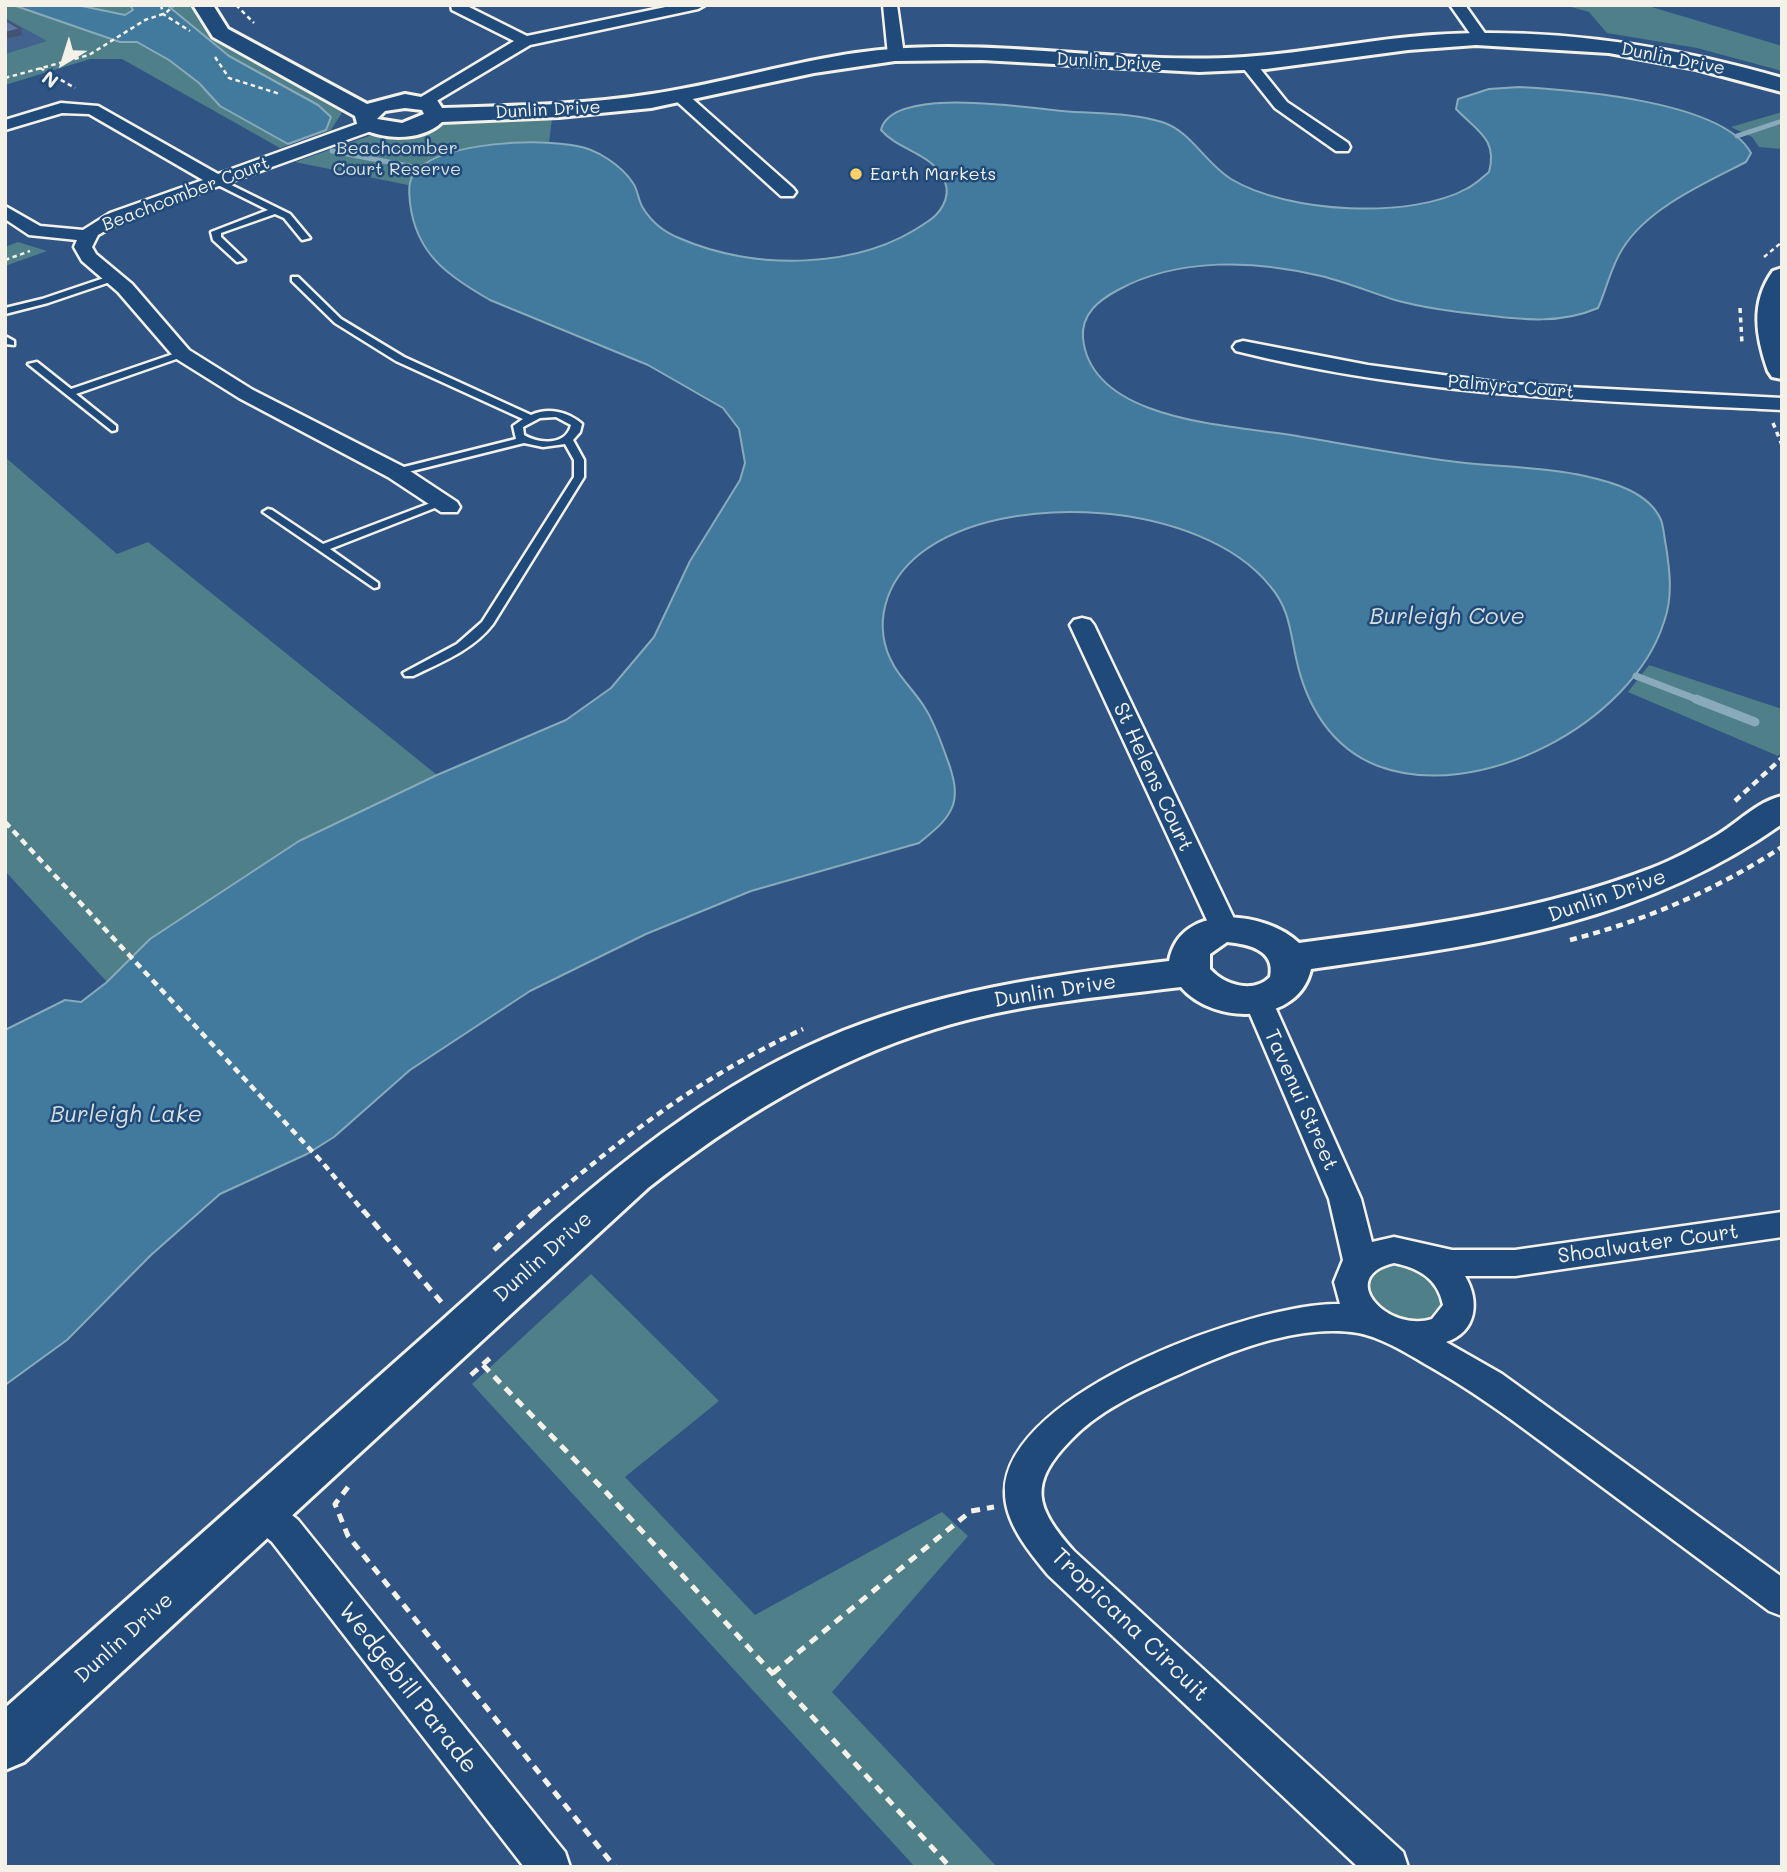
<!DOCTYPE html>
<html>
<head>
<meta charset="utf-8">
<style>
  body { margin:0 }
  #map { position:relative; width:1787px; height:1872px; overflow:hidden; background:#305585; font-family:Mali,sans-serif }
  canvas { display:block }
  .frame { position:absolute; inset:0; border:7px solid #f4f1e8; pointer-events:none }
  .north { position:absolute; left:28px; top:28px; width:70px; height:70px; -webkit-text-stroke:5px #1f4a7a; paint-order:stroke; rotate:218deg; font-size:19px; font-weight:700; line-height:28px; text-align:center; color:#f4f1e8 }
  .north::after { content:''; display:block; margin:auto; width:24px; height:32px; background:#f4f1e8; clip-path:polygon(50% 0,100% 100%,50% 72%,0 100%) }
</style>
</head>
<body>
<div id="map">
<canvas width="1787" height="1872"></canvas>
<div class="frame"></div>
<div class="north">N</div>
</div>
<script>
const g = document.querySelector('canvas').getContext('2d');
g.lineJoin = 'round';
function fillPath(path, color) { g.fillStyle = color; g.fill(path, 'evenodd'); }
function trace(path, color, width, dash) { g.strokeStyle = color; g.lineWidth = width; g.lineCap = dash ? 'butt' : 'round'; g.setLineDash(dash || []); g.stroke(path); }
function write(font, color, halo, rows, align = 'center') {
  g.font = font + ' Mali,sans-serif'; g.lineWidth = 5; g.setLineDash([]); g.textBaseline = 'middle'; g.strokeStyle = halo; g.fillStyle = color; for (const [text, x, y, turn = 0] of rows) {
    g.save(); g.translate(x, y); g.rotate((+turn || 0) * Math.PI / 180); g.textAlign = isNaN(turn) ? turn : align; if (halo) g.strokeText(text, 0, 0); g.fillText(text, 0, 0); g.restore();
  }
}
fillPath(new Path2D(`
  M5,18l43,23 -43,13z`), '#426290');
fillPath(new Path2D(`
  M5,5h190l13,29 135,77 -12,19 -51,18 -158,-89h-32l-85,26v-31l42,-13 -42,-23z
  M1564,5h81l137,41v25l-85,-23 -90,-15 -18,-21z
  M1782,112v37l-23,-2 -7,-10 -21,-10z
  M552,118l-3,25c-47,2 -113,-3 -141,42l-113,-23 77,-27 46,-1 29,-12z
  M18,242l29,9 -42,15v-19z
  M5,457l112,97 31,-12 289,233 -138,66 -149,98 -43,43 -102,-111z
  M1649,665l133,44v43l-4,4 -150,-64z
  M1405,1260l42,32 -4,21 -20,13 -50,-16 -9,-31 15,-16z
  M591,1274l128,127 -94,76 130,138 187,-103 26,24 -136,156 165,175h-82l-443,-483z`), '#4f7f89');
const water = new Path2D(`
  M13,5h64l48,10 8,-5 -3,-5h37l62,51 89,49 13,12 -5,13 -38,14 -68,-38 -21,-23 -30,-23 -32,-18h-17z
  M1519,87c55,3 204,14 232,66l-5,9c-41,21 -98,46 -123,86 -12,18 -16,40 -25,60 -37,16 -74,12 -114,7 -30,-3 -60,-7 -89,-15 -25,-8 -49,-18 -74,-24 -65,-16 -143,-19 -203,14 -19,10 -37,24 -35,48 8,83 146,87 208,97 55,9 110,20 166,27 42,5 87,5 128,14 27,6 64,16 76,44 3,8 3,17 5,26 4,26 7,51 -2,76 -32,101 -186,182 -286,144 -47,-18 -72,-61 -82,-108 -6,-28 -7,-50 -26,-72 -68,-85 -264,-98 -349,-33 -36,28 -50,73 -27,113 9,15 22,27 31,42 11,17 18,40 25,59 4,13 7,25 3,38 -6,17 -21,27 -34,38l-168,48 -105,43 -116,57 -120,79 -76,67 -27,17 -87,40 -69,61 -84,85 -62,45v-355l60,-30 16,2 26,-20 43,-43 149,-98 138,-66 129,-55 45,-32 43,-51 36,-76 50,-81 5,-17 -6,-34 -16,-21 -75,-43 -158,-65c-42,-24 -74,-46 -80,-97 -1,-12 -3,-24 8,-34 29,-27 121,-31 159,-23 20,3 45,20 56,37 5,7 5,17 10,25 8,13 21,24 36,30 75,33 180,32 248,-16 13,-8 24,-24 18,-40 -10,-28 -46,-31 -64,-52 10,-45 147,-22 181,-19 33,3 68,1 100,11 29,9 43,41 69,57 56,34 180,41 237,9 8,-4 15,-11 21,-16 9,-33 -12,-41 -33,-63l2,-10 31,-10z`);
fillPath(water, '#427a9d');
trace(water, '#89aabb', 2);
trace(new Path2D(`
  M1737,136l45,-15
  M332,151l87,17`), '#89aabb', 5);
trace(new Path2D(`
  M1636,676l65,25`), '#89aabb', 7);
trace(new Path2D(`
  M1696,699l59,23`), '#89aabb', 9);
const lane = new Path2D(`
  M217,178l73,36 20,24 -8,2 -18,-22 -9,-4 -54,19v4l24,23 -8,2 -24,-22 -2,-8 57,-22 -54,-27v-4z
  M113,275l5,3 -2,2 -68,23 -43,11v-6l37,-9z
  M292,277h6l43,42 63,38 127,58c18,-8 37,-3 51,9l-2,8 -7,8 11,20v17l-91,147c-20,26 -51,38 -80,52h-8l-2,-3 54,-29 25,-22 92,-145v-17l-9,-16 -22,3 -19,-4 -128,32 -4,-1v-4l124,-31 -3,-13 10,-7 -127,-58 -61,-38 -43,-42zM556,417l15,8c-5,21 -32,19 -47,10l-1,-8 17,-9z
  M5,336l9,5v4l-9,-1z
  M182,351l3,1v4l-109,38 40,32v4l-4,1 -84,-67 9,-2 34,27z
  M441,499l5,3 -1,2 -115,45 48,34v4l-4,1 -111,-76 5,-3 4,1 51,34z`);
const street = new Path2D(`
  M451,5h14l62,31 148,-31h30l-7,4 -168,36 -102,61h-12v-6l98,-59 -62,-31z
  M883,5h14l7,50 -3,3h-10l-3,-3z
  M1450,5h15l24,34 -3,3h-10z
  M1248,59l6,2 33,41 61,41 2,4 -2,4h-12l-61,-43 -35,-44z
  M680,91l6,2 107,95 3,4 -3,4h-12l-107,-97 -2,-3z
  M61,103l37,3 120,68 147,-53h12v8l-255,92 -24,14 -6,12 4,7 36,30 57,66 64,40 151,77 53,35 3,5 -3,5h-16l-53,-35 -149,-79 -64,-40 -57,-66 -36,-31 -8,-14 3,-7 -48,-5 -24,-16v-13l35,20 43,4 27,-17 93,-33 -114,-66 -27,-1 -57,17v-10z
  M1243,341l125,24 142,19 272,14v12c-183,-9 -367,-14 -546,-59l-3,-4 3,-4z
  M1082,618l8,2 4,5 145,304 -4,7 -10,2 -10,-2 -4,-7 -141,-304 4,-5z
  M1258,990l10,3 4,7 89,199 11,43 22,-5 58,13h63l267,-38v25l-267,39h-50c15,25 12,56 -19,66l56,32 280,203v39l-13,-5c-61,-45 -122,-91 -183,-136 -50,-37 -98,-75 -152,-106 -23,-13 -50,-31 -76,-36 -56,-9 -119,15 -169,37 -40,18 -87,37 -118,70 -43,44 -36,67 3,111l329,301 5,15h-50l-310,-292c-19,-23 -44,-53 -43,-84 1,-100 253,-189 335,-187l-6,-22 9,-22 -14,-61 -85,-199 4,-7zM1394,1263c25,5 44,16 49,42l-11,14c-44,14 -97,-42 -38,-56z
  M263,1497l13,5 22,18 267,332 5,15h-46l-252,-325 -22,-18 -5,-11 5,-11z`);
const secondary = new Path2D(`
  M193,5h20l15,24 139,75 38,-10 32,6 5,8c70,-2 141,-3 210,-14 81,-12 159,-39 240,-45 118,-9 235,16 353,8 63,-4 125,-18 188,-22 119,-8 235,10 349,43v14l-86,-23 -87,-16 -133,-8 -68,5 -142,19 -67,3 -217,-12 -87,1 -81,12 -163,35 -92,9 -117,5c-21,20 -59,18 -84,5l-3,-11 -142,-79zM405,108l17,2 2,4 -22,9 -25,-4 8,-8z
  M1782,268v111l-10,-2 -4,-6c-12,-35 -18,-68 5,-100z
  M1782,796v28c-144,102 -302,121 -471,145 -12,56 -97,57 -130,18 -82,10 -167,17 -246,42 -107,33 -200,91 -287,159l-624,574 -19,8v-62c139,-123 277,-246 415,-368 127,-112 247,-233 404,-301 110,-48 227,-64 345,-78 11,-60 97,-50 130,-18 121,-16 239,-31 353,-75 21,-8 43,-20 62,-31 23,-13 42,-35 68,-41zM1227,942c21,2 49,8 43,35 -17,17 -46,8 -60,-8v-15z`);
trace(lane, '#f4f1e8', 5);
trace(street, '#f4f1e8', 5);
trace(secondary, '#f4f1e8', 6);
trace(new Path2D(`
  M161,5l2,9 27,17
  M236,5l18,18
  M215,57l14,21 51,16
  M40,68l35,20
  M5,78l84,-23 56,-35 21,-7 8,-8
  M1764,257l18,-15
  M5,260l25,-9`), '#f4f1e8', 2.5, [4.5, 3.5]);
trace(new Path2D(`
  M1740,308l2,36
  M1773,423l9,22`), '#f4f1e8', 3.5, [5, 4.5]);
trace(new Path2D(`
  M1735,801l47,-43
  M5,822l317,340 42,50
  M1570,940c77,-20 146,-50 212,-93
  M535,1212c88,-75 162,-133 268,-183`), '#f4f1e8', 4.5, [7, 5]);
trace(new Path2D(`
  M363,1210l79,93
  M494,1250l43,-40
  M483,1365l123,127 344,375
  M471,1375l19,-17
  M348,1487l-13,17 13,32 267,331
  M773,1673l198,-162 23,-4`), '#f4f1e8', 5, [9, 7]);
fillPath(lane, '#1f4a7a');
fillPath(street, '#1f4a7a');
fillPath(secondary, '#1f4a7a');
fillPath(new Path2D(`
  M21,29l1,6 -17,4v-6z`), '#435371');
const building = new Path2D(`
  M5,20l16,9 -16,4z`);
fillPath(building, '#6076a2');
trace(building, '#435371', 2);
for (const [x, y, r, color] of [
  [856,174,7,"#ffd166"]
]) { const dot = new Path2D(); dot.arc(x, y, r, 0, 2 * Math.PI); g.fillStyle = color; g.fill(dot); trace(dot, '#1f4a7a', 2.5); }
write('18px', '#f4f1e8', '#1f4a7a', [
  ["Dunlin Drive",1673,59,11],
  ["Dunlin Drive",1109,62,3],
  ["Dunlin Drive",548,110,-3],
  ["Beachcomber Court",186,194,-21],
  ["Palmyra Court",1511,387,5]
]);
write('18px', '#dbe0da', '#1f4a7a', [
  ["Beachcomber",397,148],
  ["Court Reserve",397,169]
]);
write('18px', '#f4f1e8', '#1f4a7a', [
  ["Earth Markets",870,174]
], 'left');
write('21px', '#f4f1e8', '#1f4a7a', [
  ["St Helens Court",1153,777,65],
  ["Dunlin Drive",1607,896,-19],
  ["Dunlin Drive",1055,991,-9],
  ["Tavenui Street",1301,1100,66],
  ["Shoalwater Court",1648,1244,-8],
  ["Dunlin Drive",543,1257,-42],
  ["Dunlin Drive",124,1638,-42]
]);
write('italic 23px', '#d9dfdd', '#1f4a7a', [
  ["Burleigh Cove",1447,617],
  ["Burleigh Lake",126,1115]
]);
write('24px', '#f4f1e8', '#1f4a7a', [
  ["Tropicana Circuit",1130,1625,44],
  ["Wedgebill Parade",408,1688,52]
]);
</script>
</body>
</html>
